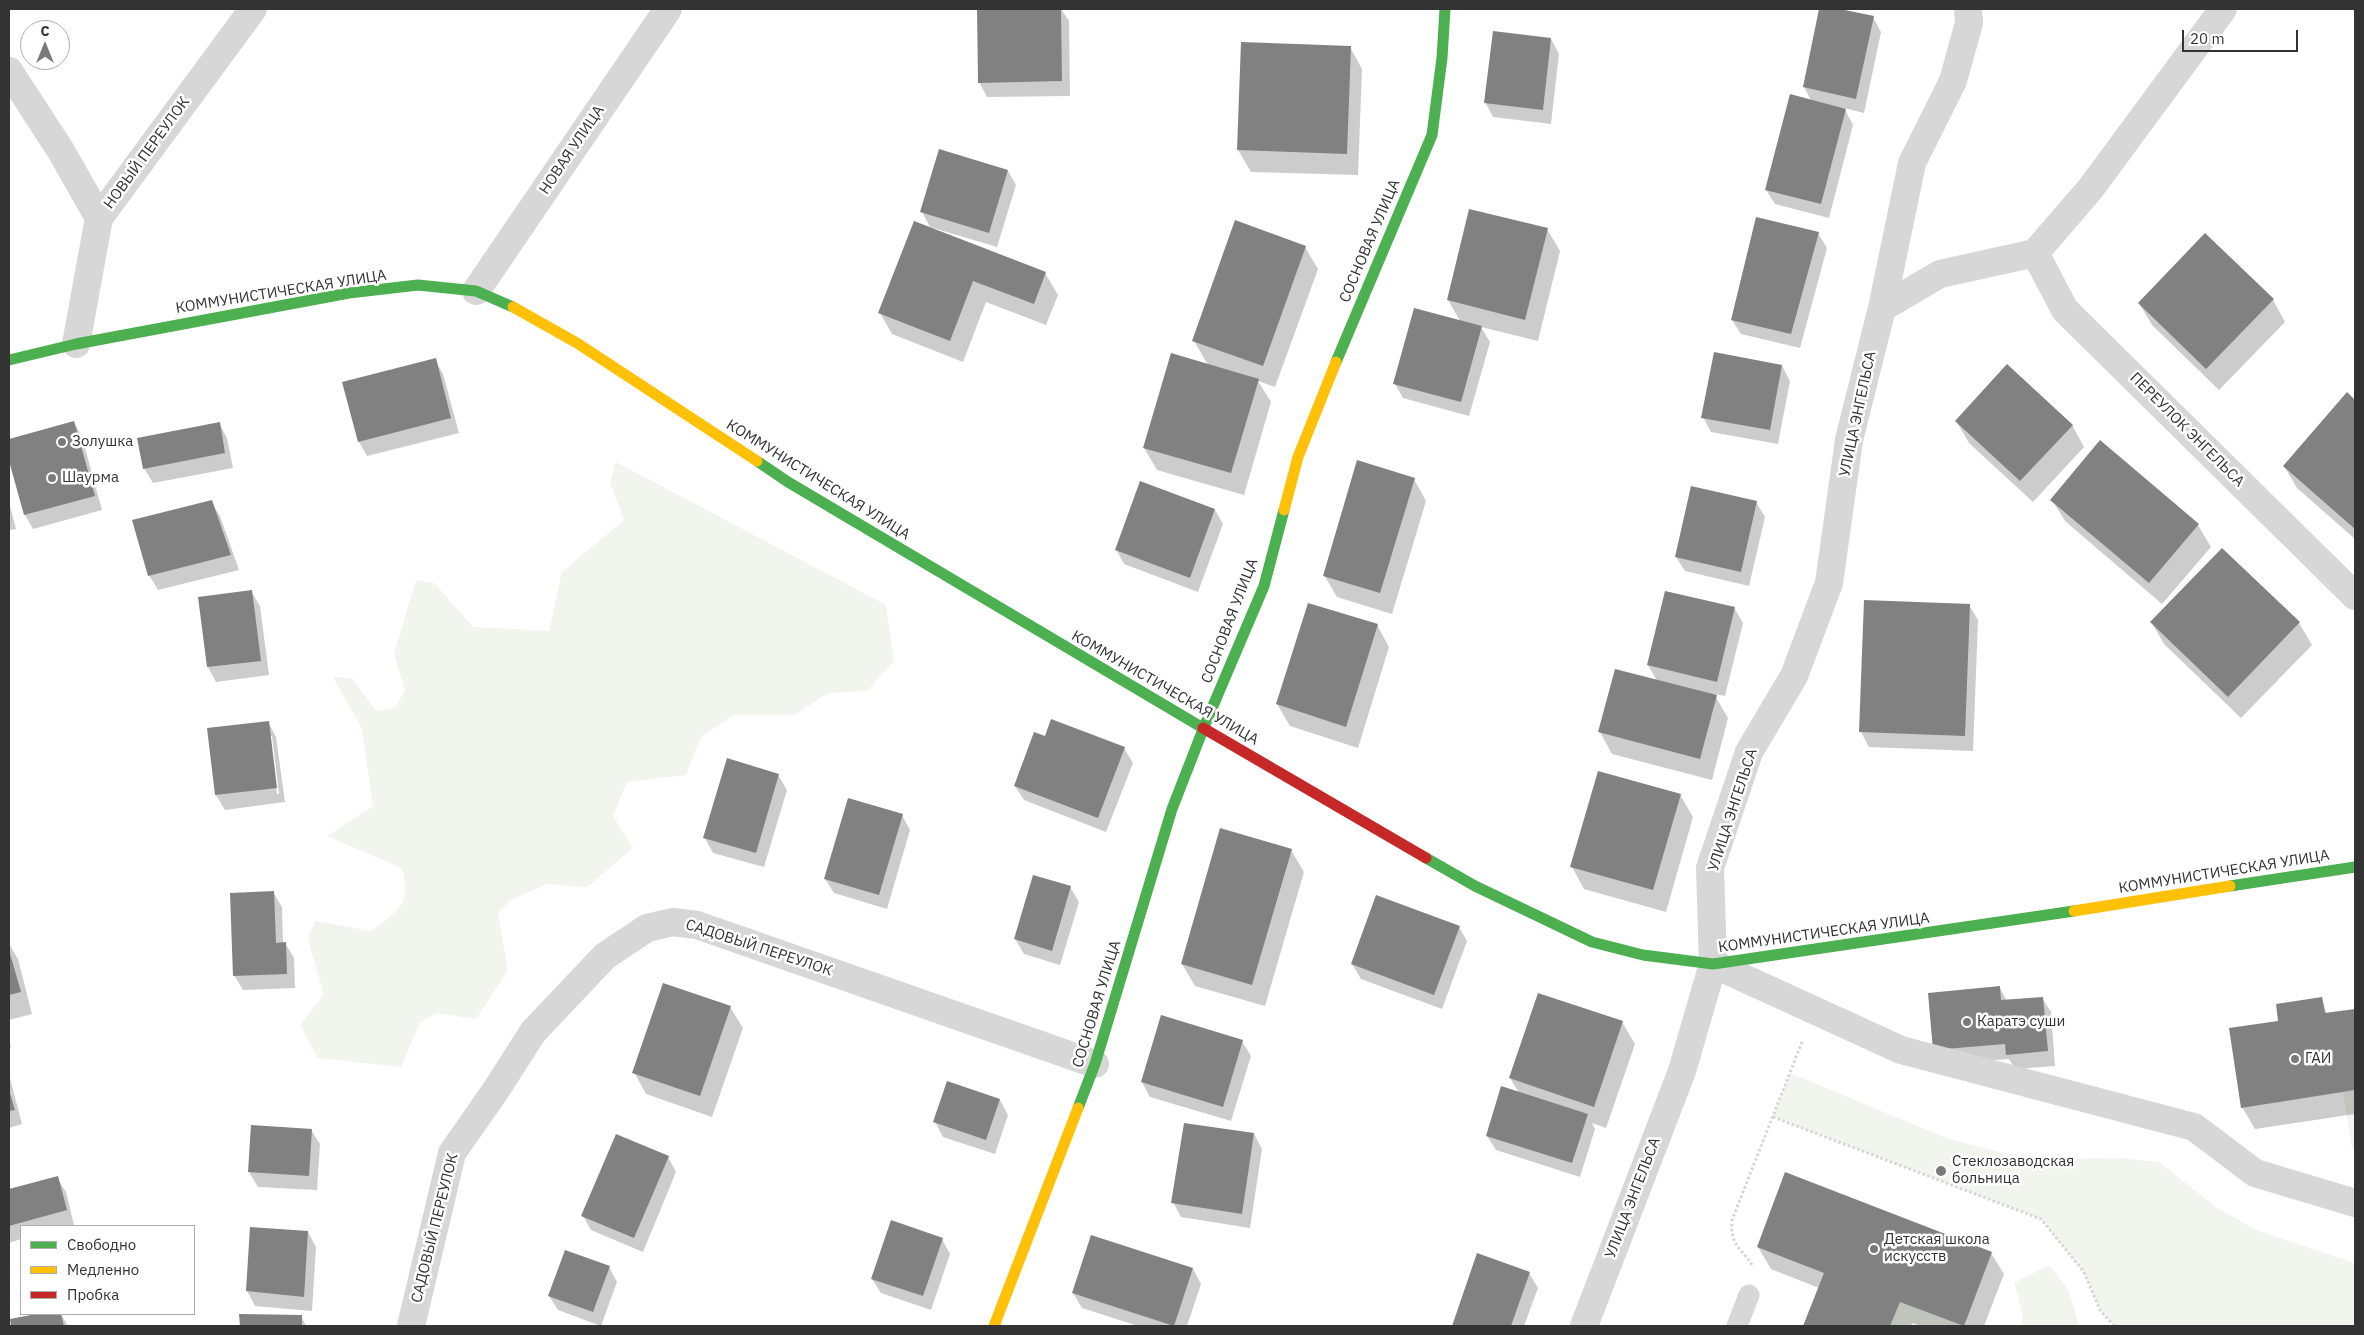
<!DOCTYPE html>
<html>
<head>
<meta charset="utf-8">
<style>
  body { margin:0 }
  #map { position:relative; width:2364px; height:1335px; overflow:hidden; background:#fff; font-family:"IBM Plex Sans",sans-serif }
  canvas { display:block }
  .frame { position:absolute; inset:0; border:10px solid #333; pointer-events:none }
  .legend { position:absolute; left:20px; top:1225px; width:175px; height:90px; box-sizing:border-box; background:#fff; border:1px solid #adadad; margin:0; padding:6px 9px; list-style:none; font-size:15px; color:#333 }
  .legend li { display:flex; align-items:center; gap:10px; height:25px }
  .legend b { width:25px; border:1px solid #adadad }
  .north { position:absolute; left:20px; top:20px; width:50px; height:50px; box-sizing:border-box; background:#fff; border:1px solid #adadad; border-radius:50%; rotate:0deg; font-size:14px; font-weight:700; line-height:20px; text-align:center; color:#333 }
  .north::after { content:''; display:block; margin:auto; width:18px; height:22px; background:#7a7a7a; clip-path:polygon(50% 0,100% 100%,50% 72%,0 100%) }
  .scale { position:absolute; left:2182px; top:30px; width:116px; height:22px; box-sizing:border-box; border:2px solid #333; border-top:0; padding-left:6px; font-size:15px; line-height:18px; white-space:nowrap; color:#333; -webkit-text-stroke:4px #fff; paint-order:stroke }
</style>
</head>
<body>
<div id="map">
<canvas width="2364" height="1335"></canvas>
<div class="frame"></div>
<ul class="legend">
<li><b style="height:6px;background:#4caf50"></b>Свободно</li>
<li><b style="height:6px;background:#ffc107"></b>Медленно</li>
<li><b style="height:6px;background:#c62828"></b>Пробка</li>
</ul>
<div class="north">С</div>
<div class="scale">20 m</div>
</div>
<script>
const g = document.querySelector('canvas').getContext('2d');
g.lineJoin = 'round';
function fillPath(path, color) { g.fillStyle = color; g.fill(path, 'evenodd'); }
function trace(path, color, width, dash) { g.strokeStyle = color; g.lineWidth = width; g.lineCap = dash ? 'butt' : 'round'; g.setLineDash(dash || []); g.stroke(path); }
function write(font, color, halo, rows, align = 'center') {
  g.font = font + ' "IBM Plex Sans",sans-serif'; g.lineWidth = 5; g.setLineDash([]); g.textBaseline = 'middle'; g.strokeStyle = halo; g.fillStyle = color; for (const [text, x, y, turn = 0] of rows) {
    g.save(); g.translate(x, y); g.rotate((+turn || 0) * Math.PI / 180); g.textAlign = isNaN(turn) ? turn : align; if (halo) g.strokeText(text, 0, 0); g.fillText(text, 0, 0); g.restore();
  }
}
fillPath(new Path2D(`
  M616,462l270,143 8,56 -27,30 -39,2 -33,22h-61l-33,22 -15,38 -59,7 -14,34 20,32 -46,39 -39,-3 -36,15 -14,14 10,57 -32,49 -39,-6 -17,9 -19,45 -83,-9 -18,-33 24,-30 -16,-56 7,-18 56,10c28,-21 41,-26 31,-63l-75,-32 46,-30 -11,-77 -29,-52 19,1 24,33 19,-3 10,-17 -11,-37 22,-74 18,3 39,44 76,4 13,-59 62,-52 -14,-38z
  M1790,1073l156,65 57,15 56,6 59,-1 41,4 57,45 42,24 97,32v63h-241l-14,-16 -16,-38 -43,-53 -268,-102z
  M2355,1090v58h-3l-9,-56z
  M2049,1265l20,26 10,35h-58l2,-11 -9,-32z
  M1900,1302l64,24h-74z`), '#f1f5ed');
fillPath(new Path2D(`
  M978,9h83l8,12 1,75 -83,1 -8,-15z
  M1820,9h14l39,8 8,15 -17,81 -20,-5 9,17 -24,93 -54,-14 -9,-14 46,-88 -8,-15z
  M1551,39l8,15 -8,70 -58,-7 -8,-15z
  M1350,47l12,22 -4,106 -107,-3 -13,-22z
  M1008,171l8,14 -19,62 -67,-20 -8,-15z
  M1470,210l77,19 13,22 -22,90 -57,-14 9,15 -21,74 -66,-18 -8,-14 65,-63 -12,-21z
  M914,223l131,50 13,22 -12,30 -60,-23 -23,60 -71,-28 -12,-21z
  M1818,233l9,15 -27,100 -59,-14 -9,-14z
  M1305,247l13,22 -43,118 -17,-6 13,21 -27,93 -87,-25 -13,-22 64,-83 -14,-24z
  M2273,300l12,22 -66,68 -67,-65 -13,-22z
  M435,360l8,14 16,59 -92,23 -8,-14z
  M1782,366l8,15 -12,63 -67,-12 -8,-15z
  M2347,394l8,7v138l-58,-51 -13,-22z
  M1956,421l116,4 12,22 -51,55 -64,-59z
  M74,422l8,15 20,73 -69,19 -8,-14 -16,-59v-16z
  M219,423l8,15 6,30 -80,15 -9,-15z
  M1414,479l12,22 -34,113 -55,-17 -13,-22z
  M2052,500l146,25 13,22 -49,57 -97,-83z
  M9,502l7,27 -7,1z
  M211,502l9,14 19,54 -81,20 -9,-15z
  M1756,502l9,15 -16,69 -64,-15 -9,-14z
  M1215,510l8,14 -25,68 -74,-28 -8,-15z
  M2222,549l77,74 13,22 -71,73 -77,-74 -12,-21z
  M251,591l9,15 9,69 -53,7 -8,-15 -9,-69z
  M1865,601l104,4 9,15 -5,131 -104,-4 -8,-15z
  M1735,609l8,14 -18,73 -11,-2 14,24 -16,62 -100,-26 -12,-22 57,-51 -9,-16z
  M1377,625l12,22 -31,101 -68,-22 -13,-22z
  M268,722l8,15 9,65 -60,8 -9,-15 -8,-65zM269,736h3l7,58h-2z
  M1046,738l78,10 9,15 -27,69 -82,-32 -9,-14z
  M778,775l9,15 -23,77 -51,-14 -8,-15z
  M1680,795l13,22 -27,95 -82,-23 -12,-22z
  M902,815l8,15 -23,79 -53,-16 -9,-14z
  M1291,850l13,22 -39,134 -70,-20 -13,-22z
  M1070,887l9,15 -19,63 -36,-11 -9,-15z
  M273,892l9,15 1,36h2l9,15 1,30 -52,2 -9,-15z
  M1459,927l8,14 -25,68 -81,-30 -9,-15z
  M9,944l9,15 14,55 -23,6z
  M1999,987l8,14 35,-3 9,14 4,54 -40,3 -6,-10 -67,5 -8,-15z
  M2322,999l5,15 28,-4v104l-100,15 -13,-22 39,-85z
  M730,1007l13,21 -31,89 -66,-23 -12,-22z
  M1622,1022l13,22 -29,84 -14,-5 3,6 -15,48 -84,-27 -9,-14 32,-43 -9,-15z
  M9,1038l2,10h-2z
  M1242,1041l9,15 -20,65 -81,-24 -8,-15z
  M9,1075l13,49 -13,4z
  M948,1083l52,17 8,15 -13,39 -52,-17 -8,-15z
  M311,1130l9,14 -3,46 -59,-3 -9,-15z
  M1254,1134l8,15 -12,79 -69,-11 -8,-15z
  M668,1157l8,15 -33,80 -52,-22 -8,-14z
  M57,1178l9,14 8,33 -53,1v13l-12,4v-52z
  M308,1232l8,15 -4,64 -57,-5 -8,-15z
  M942,1239l8,15 -19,56 -50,-17 -9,-14z
  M1758,1247l233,6 13,21 -20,52h-63l-9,-3 -1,3h-107l15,-38 -48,-19z
  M1478,1255l51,18 9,15 -14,38h-71z
  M609,1267l8,15 -16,44 -43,-16 -9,-14z
  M1193,1269l8,15 -14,42h-49l-56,-18 -9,-15z
  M42,1314h19l7,12h-55l-2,-6z
  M240,1315l61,1 5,10h-65z`), '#0003');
fillPath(new Path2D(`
  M977,9h84l1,72 -84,2z
  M1819,9h21l34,7 -18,83 -53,-12z
  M1493,31l58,7 -8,72 -59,-7z
  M1241,42l110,4 -4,108 -110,-4z
  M1790,94l56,15 -25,95 -56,-14z
  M939,149l69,21 -19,63 -69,-21z
  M1469,209l79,19 -23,92 -78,-20z
  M1756,217l63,15 -28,102 -60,-14z
  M1235,220l71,26 -43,120 -71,-25z
  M914,221l132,51 -12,32 -61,-23 -23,60 -72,-28z
  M2205,233l69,66 -68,70 -68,-66z
  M1414,308l68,18 -21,76 -68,-18z
  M1714,352l68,13 -12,65 -69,-12z
  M1171,353l88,26 -28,94 -88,-25z
  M436,358l15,60 -93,24 -16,-60z
  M2007,364l66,61 -53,56 -65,-60z
  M2347,392l8,8v129l-72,-63z
  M74,421l21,75 -71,19 -15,-54v-22z
  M220,422l5,31 -82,16 -6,-31z
  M2100,440l99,84 -50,59 -99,-83z
  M1357,460l58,18 -35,115 -57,-17z
  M1140,481l75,28 -25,69 -75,-28z
  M1691,486l66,15 -16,71 -66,-15z
  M212,500l19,55 -83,21 -16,-56z
  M2222,548l78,74 -72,75 -78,-75z
  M252,590l9,71 -54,6 -9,-70z
  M1665,591l70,16 -18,75 -70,-17z
  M1864,600l106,4 -5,132 -106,-4z
  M1308,603l70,21 -32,103 -70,-23z
  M1615,669l102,26 -17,64 -102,-27z
  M1051,719l74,28 -27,71 -84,-32 20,-54 11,4z
  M269,721l8,67 -62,7 -8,-67z
  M727,758l52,16 -23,79 -53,-15z
  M1598,771l83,23 -28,96 -83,-23z
  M848,798l55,16 -24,81 -55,-16z
  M1220,828l72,21 -40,136 -71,-21z
  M1033,875l38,11 -19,65 -38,-12z
  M274,891l2,52 10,-1 1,32 -54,2 -3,-83z
  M1376,895l84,31 -26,69 -83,-31z
  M9,950l12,42 -12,3z
  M663,983l68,23 -31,90 -68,-23z
  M2000,986l1,14 42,-3 5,54 -42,4 -1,-11 -72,6 -5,-57z
  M1538,993l85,28 -29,86 -85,-29z
  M2322,997l3,16 30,-4v81l-114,18 -12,-80 49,-7 -2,-17z
  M1161,1015l82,25 -20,67 -82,-25z
  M947,1081l53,18 -14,41 -53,-18z
  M1501,1086l87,28 -16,49 -86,-27z
  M9,1090l6,20 -6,1z
  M1184,1123l70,10 -12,81 -71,-11z
  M251,1125l61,4 -3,47 -61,-4z
  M616,1134l53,22 -35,82 -53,-22z
  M1785,1172l207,80 -28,74 -64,-24 -10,24h-87l21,-53 -67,-26z
  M58,1176l9,34 -58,16v-37z
  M891,1220l52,18 -20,58 -52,-17z
  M250,1227l58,4 -4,66 -58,-6z
  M1091,1235l102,33 -19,58 -102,-33z
  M565,1250l45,16 -17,46 -45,-16z
  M1477,1253l53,19 -19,54h-59z
  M36,1314h25l3,12h-53l-1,-7z
  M239,1314l63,1v11h-62z`), '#818181');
trace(new Path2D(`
  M1773,1117l268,102 43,53 16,38 14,16
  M1752,1265c-12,-19 -22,-19 -20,-45l70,-178`), '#d6d6d6', 3, [2.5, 2.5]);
trace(new Path2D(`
  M1737,1326l12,-31`), '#d7d7d7', 21);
trace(new Path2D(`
  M9,71l52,80 38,67
  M2035,253l30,57 290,286
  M476,291l192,-282
  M1882,308l58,-34 95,-21 56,-65 132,-179
  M76,344l23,-126 154,-209
  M1713,964l188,86 293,77 61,46 100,30
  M411,1326l41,-173 44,-63 37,-58 72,-76 42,-28 26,-6 24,3 398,139
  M1584,1326l98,-255 31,-107 -3,-96 39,-116 45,-76 35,-93 20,-143 33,-132 30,-145 41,-82 16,-58 -1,-14`), '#d7d7d7', 28);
trace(new Path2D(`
  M9,360l67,-16 273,-51 69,-8 58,6 37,16
  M1336,362l96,-227 10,-77 3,-49
  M757,461l31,21 415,246
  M1426,858l49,28 117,56 51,13 70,9 361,-53
  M2230,886l125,-19
  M1078,1108l17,-44 77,-255 32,-82 60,-141 20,-76`), '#4caf50', 11);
trace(new Path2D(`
  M513,307l64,36 180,118
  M1284,510l14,-53 38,-95
  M2074,911l156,-25
  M994,1326l84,-218`), '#ffc107', 11);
trace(new Path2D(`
  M1203,728l223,130`), '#c62828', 11);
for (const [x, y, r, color] of [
  [62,442,5,"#7a7a7a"],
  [52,478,5,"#7a7a7a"],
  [1967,1022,5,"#7a7a7a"],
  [2295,1059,5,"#7a7a7a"],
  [1941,1171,6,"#7a7a7a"],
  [1874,1249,5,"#7a7a7a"]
]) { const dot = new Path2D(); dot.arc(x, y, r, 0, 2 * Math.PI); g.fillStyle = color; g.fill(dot); trace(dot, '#fff', 2); }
write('15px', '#333', '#fff', [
  ["НОВАЯ УЛИЦА",572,150,-56],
  ["НОВЫЙ ПЕРЕУЛОК",147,153,-54],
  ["СОСНОВАЯ УЛИЦА",1370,241,-67],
  ["КОММУНИСТИЧЕСКАЯ УЛИЦА",281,292,-9],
  ["УЛИЦА ЭНГЕЛЬСА",1858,414,-78],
  ["ПЕРЕУЛОК ЭНГЕЛЬСА",2187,430,45],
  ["КОММУНИСТИЧЕСКАЯ УЛИЦА",818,480,32],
  ["СОСНОВАЯ УЛИЦА",1230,621,-69],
  ["КОММУНИСТИЧЕСКАЯ УЛИЦА",1165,688,30],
  ["УЛИЦА ЭНГЕЛЬСА",1733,810,-72],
  ["КОММУНИСТИЧЕСКАЯ УЛИЦА",2224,872,-9],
  ["КОММУНИСТИЧЕСКАЯ УЛИЦА",1824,933,-8],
  ["САДОВЫЙ ПЕРЕУЛОК",759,948,18],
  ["СОСНОВАЯ УЛИЦА",1097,1004,-73],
  ["УЛИЦА ЭНГЕЛЬСА",1633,1198,-69],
  ["САДОВЫЙ ПЕРЕУЛОК",435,1228,-76]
]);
write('15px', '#333', '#fff', [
  ["Золушка",72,442],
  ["Шаурма",62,478],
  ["Каратэ суши",1977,1022],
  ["ГАИ",2305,1059],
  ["Стеклозаводская",1952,1162],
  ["больница",1952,1179],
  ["Детская школа",1884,1240],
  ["искусств",1884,1257]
], 'left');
</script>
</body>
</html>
